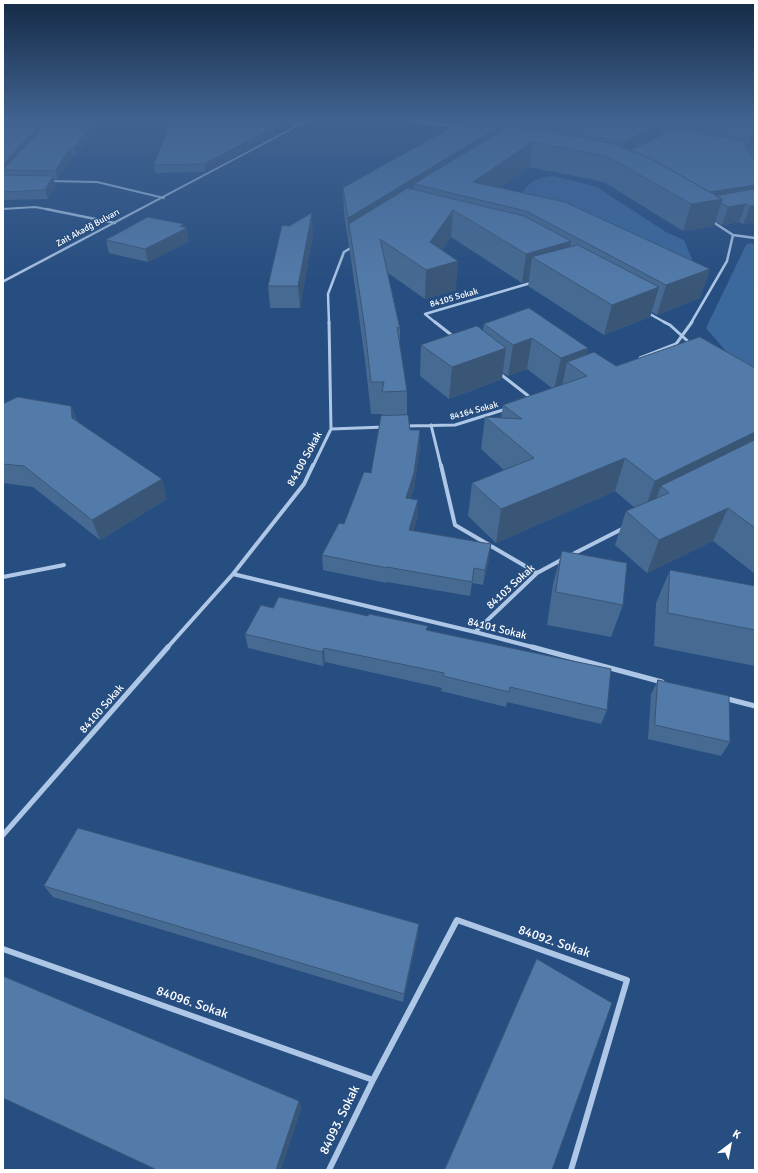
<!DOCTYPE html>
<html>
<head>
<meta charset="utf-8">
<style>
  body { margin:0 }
  #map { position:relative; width:758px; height:1173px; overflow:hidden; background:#274e80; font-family:Signika,sans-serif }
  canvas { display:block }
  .frame { position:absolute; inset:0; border:4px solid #fff; pointer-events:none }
  .north { position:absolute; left:710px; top:1125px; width:40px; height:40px; -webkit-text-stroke:3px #274e80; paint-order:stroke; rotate:32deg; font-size:11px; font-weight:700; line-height:16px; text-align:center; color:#fff }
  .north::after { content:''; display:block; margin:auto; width:14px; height:18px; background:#fff; clip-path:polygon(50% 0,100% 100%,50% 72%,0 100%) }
</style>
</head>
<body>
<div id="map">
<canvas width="758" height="1173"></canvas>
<div class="frame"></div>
<div class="north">K</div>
</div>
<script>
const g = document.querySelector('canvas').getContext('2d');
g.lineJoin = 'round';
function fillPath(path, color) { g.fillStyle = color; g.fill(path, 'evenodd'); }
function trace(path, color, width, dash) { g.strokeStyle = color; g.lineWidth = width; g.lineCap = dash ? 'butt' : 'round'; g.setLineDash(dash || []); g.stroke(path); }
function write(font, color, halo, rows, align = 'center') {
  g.font = font + ' Signika,sans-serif'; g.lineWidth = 3; g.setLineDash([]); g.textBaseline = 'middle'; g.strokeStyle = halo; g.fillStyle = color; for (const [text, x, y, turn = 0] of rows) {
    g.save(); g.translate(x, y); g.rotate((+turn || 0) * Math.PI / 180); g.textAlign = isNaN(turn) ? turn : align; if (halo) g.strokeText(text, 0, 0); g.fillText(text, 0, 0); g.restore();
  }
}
fillPath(new Path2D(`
  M554,176l43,11 69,45 18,8 8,19 -3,6 -171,-65c10,-17 15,-22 36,-24z
  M751,243l4,1v127l-24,-14 -25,-29 40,-83z`), '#3b689d');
trace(new Path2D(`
  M410,121l47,6
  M49,181l48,1 67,16
  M3,209l32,-2 16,3`), '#aec7e6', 2);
trace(new Path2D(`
  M46,209l69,14
  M710,220l23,15 22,3
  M648,313l18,10
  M329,323l-1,-29 16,-42 10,-6
  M436,323l-11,-9 109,-32
  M691,323l36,-62 6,-26`), '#aec7e6', 2.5);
trace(new Path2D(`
  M435,322l19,15
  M664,322l6,3 22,20
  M640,358l36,-14 16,-22
  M499,373l32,25
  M431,425l10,41
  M405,426l50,-1 51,-16
  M331,429l54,-2
  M313,466l18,-37 -2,-107`), '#aec7e6', 3);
trace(new Path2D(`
  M441,465l14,60 82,48
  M571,555l53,-27
  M233,574l242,58 61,16
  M3,577l61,-12
  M475,632l62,-59 26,-14
  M167,648l66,-74 71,-90 9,-19`), '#aec7e6', 4);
trace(new Path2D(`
  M532,647l130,35
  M724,698l31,8
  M3,835l165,-188`), '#aec7e6', 5);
trace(new Path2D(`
  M3,949l370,131
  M329,1170l44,-90 84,-160 170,60 -56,190`), '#aec7e6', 6);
fillPath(new Path2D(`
  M305,121h3l-305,162v-3z`), '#aec7e6');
fillPath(new Path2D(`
  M3,121h165l-14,1h-53l-24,33h-5l-14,24h-4l1,5 -7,15 -45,1v-25h2l-1,-1 -1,1z
  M463,121h292v101l-12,2 -4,-2 -17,3 -7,-4 -1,5 -31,5 -79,-49 -75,-15 -30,21 211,81 -10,29 -43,17 -5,-3 -2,5 -46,18 -76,-49 1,-6 -7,3 -71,-46 -9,13 14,40 -31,9 -37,-26 12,56v17l7,45v24l3,15h10v15l-6,43 -4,10 8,17 -5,16 76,28 -6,26 -11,-2 -2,13 -83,-14v1l-64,-13 -1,-15 22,-31 27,-51 11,-57v-2h-11l-6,-54 -15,-108 -1,-7v1l-5,-31 -1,-27z
  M276,135l-71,37 -50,1 -1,-8z
  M184,224l5,17 -41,21 -39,-9 -3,-13z
  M313,233l-13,75h-30l-2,-22z
  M484,324l104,24 -2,7 30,11 139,2v206l-42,-33 -66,32 -32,-28 11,-34 9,-3 -20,-17 -119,52 -28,-27 4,-33 32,-13 -23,-21 4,-32 16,1 2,-13 49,-17 -25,-19 -19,7 -6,-4v7l-53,20 -29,-23 1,-31 62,-15z
  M3,404l68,2 6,15 90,78 -67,41 -67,-53 -30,-4z
  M562,551l61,54 -12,32 -64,-12 6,-41z
  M670,570l85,16v80l-101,-20 2,-43z
  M273,608l154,22 180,80 -6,14 -94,-22 -1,5 -65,-16 1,-3 -117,-26 -2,4 -75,-18 -3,-14z
  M658,680l72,62 -9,14 -73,-17 3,-45z
  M44,886l374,48 -15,68 -350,-105z
  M537,959l15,211h-108l88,-201z`), '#476a92');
fillPath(new Path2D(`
  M43,121h9l-49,49 1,4 -1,1v-11z
  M94,121h6l1,1 -24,33 -3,-7z
  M153,121h15l-14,1z
  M276,121h1l-1,14 -71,37 -1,-8z
  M508,121h8l-3,18 -99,45 -1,20 -64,20v22l-1,-28z
  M663,121h1l-5,22 -41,19 4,-20z
  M671,121h14l-11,3 -2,8 -8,7 4,-16z
  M755,133v11l-3,-1 -2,6 -4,3 5,-16z
  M532,142l-3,25 -47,34 -9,-19z
  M70,148l2,7 -14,24 -3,-8z
  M53,176l2,8 -7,15 -3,-9z
  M755,185v16l-34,2 -7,23 -31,5 8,-27 12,-12z
  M746,204l-7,18 -17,3 6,-18z
  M755,205v17l-12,2 7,-18z
  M453,210l-2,27 -21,32 28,-8 -2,29 -31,9 1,-29 4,-28z
  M312,213l1,20 -13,75 -2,-22z
  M184,224l1,5 2,-1 2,13 -41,21 -3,-13z
  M571,241l-5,29 -34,-13 -3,23 -7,3 4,-29z
  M710,269l-10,29 -43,17 9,-30z
  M659,287l-9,30 -46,18 8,-30z
  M532,338l-5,31 -19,7 5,-31z
  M506,348l-4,31 -53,20 3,-32z
  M588,348l-6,25 -15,-11 -5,25 -8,3 7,-32z
  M71,406l7,20 -6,-8z
  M420,430v15l-6,43 -9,25 1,-15z
  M755,432v27l-94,27 -9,24 -9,4 12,-33z
  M625,458l-10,33 -119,52 5,-34z
  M162,479l5,20 -67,41 -8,-20z
  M418,500v15l-10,30 1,-15z
  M728,508l-15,33 -66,32 12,-33z
  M491,544l-2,15 -6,26 2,-15z
  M324,648l1,14 -2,4 -1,-14z
  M419,924l-1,10 -15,68 1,-8z
  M299,1101l3,6 -21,63h-5z`), '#3a5677');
const building = new Path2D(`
  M3,121h40l-40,43z
  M49,121h45l-20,27h-4l-15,23 -52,-1z
  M171,121h105l-1,6 -71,37 -50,1z
  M463,121h45l-160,97 -5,-30z
  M518,121h145l-6,4 -35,17 -42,-10 -64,-10z
  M664,121h7l-3,2 -4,-1z
  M678,121h77v12l-4,3 -77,-12z
  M510,126l69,11 34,7 39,15 70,40 -31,5 -82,-47 -77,-15 -59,40 92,20 145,67 -44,16 -140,-74 -112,-27z
  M669,128l78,13 -3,3v2l11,14v25l-46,7 -57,-33 -22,-9 28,-13z
  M755,140v4l-3,-1z
  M752,148h3v4z
  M3,175l50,1 -8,14 -42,2z
  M408,188l116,28 47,25 -45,13 -73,-44 -23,32 28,19 -32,9 -46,-31 20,90 -3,-2 10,64 -25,1 2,-10h-13l-6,-53 -16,-105z
  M755,189v16l-5,1 -4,-2 -18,3 -7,-4 1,-4 -6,-3z
  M312,213l-14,73h-30l14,-61 7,1z
  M148,217l36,7 -4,2 7,2 -42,21 -39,-9z
  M578,245l81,42 -47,18 -80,-48z
  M529,308l59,40 -27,10 -29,-20 -19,7 -29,-21z
  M477,326l29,22 -54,19 -31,-22z
  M700,337l55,31v64l-100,49 -30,-23 -124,51 -29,-26 62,-25 -49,-41 37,2 -19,-14 84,-29 -20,-14 27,-10 22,14z
  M18,397l53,9 1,12 90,61 -70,41 -68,-54 -21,-2v-60z
  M408,415l2,15h10l-6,43 -8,25 12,2 -9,30 82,14 -6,26 -11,-2 -2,14 -85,-15v1l-65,-13 17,-32 5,1 20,-52 7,1 10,-57z
  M755,440v88l-27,-20 -69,32 -33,-29 43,-18 -8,-7z
  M562,551l65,12 -4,42 -67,-13z
  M670,570l85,16v44l-87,-17z
  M279,597l89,19 1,-2 59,12 -2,4 185,39 -4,41 -97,-23 -1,5 -66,-16 1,-3 -120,-25 -2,4 -77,-18 16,-29 12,3z
  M658,680l71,16 1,46 -75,-17z
  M78,828l341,96 -15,70 -360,-108z
  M537,959l75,44 -60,167h-107z
  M3,976l296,125 -23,69h-119l-154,-72z`);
fillPath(building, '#537baa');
trace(building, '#3a5677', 1);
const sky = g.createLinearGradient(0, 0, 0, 285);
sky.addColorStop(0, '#152b46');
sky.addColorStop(0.42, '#416391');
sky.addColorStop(1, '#41639100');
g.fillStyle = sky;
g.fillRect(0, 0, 758, 285);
write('9px', '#fff', '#274e80', [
  ["Zait Akadğ Bulvarı",88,228,-28],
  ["84105 Sokak",454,298,-16],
  ["84164 Sokak",474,411,-15]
]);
write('11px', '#fff', '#274e80', [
  ["84100 Sokak",305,459,-61],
  ["84103 Sokak",511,587,-42],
  ["84101 Sokak",497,629,14],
  ["84100 Sokak",102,709,-49]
]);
write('13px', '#fff', '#274e80', [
  ["84092. Sokak",554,942,19],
  ["84096. Sokak",192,1003,19],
  ["84093. Sokak",340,1120,-64]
]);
</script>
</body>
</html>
